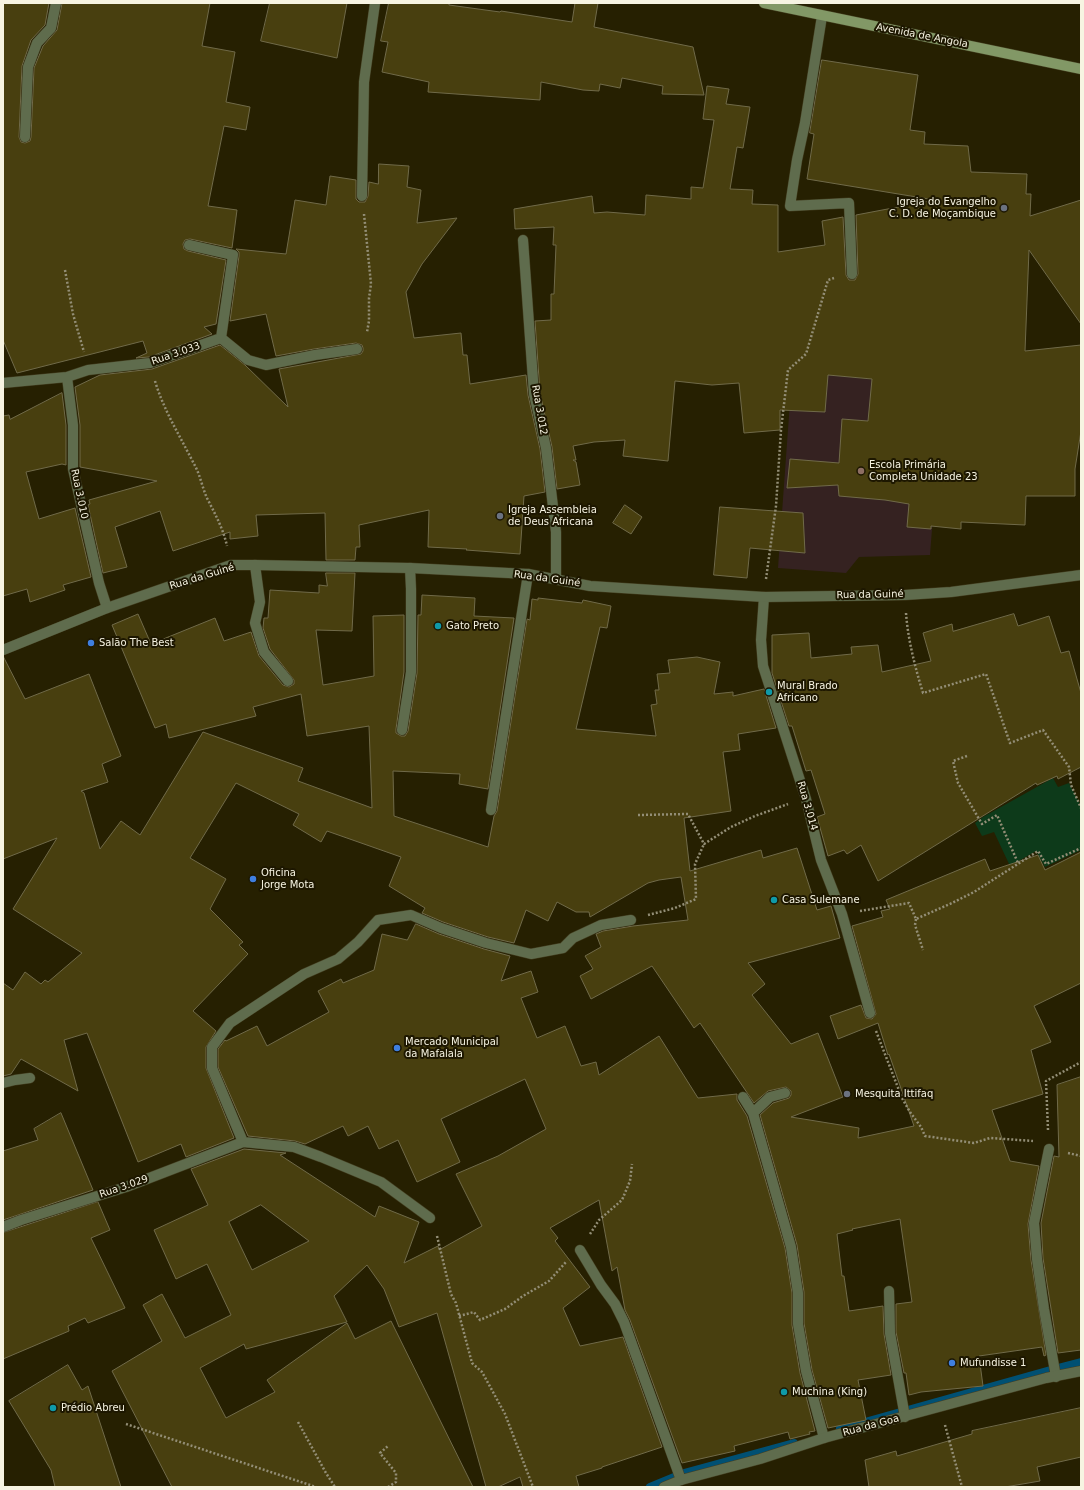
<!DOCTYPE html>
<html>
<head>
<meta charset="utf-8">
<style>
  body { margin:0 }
  #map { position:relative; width:1084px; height:1490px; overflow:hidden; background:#262001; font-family:"DejaVu Sans",sans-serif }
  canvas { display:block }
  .frame { position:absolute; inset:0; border:4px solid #f7f4e2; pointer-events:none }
</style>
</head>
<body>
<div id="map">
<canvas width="1084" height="1490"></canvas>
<div class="frame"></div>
</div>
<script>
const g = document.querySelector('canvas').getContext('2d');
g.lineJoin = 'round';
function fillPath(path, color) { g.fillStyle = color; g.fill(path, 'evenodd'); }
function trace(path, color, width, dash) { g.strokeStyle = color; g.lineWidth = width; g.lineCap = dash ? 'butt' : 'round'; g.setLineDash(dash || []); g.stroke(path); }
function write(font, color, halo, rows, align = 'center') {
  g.font = font + ' "DejaVu Sans",sans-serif'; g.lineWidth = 4; g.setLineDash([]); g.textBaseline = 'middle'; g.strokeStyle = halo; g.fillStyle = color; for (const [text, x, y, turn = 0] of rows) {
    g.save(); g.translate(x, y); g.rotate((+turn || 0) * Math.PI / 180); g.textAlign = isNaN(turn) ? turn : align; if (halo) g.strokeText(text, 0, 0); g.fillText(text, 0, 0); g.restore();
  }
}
fillPath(new Path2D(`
  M798,371l145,17 -13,167 -71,2 -13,16 -68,-5 13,-180z`), '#352221');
fillPath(new Path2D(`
  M1053,778l5,9 11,-4 12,23v44l-36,17 -9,-16 -26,15 -16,-34 -12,4 -7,-13 8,-6z`), '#0d3a1a');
trace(new Path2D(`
  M840,1429l214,-60 27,-7
  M650,1487l34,-14 110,-30`), '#005073', 8);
const building = new Path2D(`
  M3,3h46l-4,22 -14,15 -9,26 -3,71 2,5 4,1 5,-2 1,-4 3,-69 9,-22 14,-16 5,-27h148l-8,43 33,6 -9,50 24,5 -4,23 -22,-4 -16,80 29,4 -5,38 -42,-9 -5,1 -2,4 1,5 4,2 38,9 -10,64 -12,3 8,7 -63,23 -13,1 11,-5 -4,-12 -126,32 -14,-33z
  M270,3h77l-10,55 -76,-17z
  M389,3h60v2l51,7 1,-1 71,11 3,-19h23l-4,24 99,20 11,48 -42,-1 1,-8 -41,-8 -2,10 -20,-4 -1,7 -16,-1 -42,-8 -1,18 -112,-8 1,-10 -47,-10 6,-30 -7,-1z
  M822,60l96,15 -8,55 15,2 -1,12 44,2 3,26 56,2 -1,20h5l-1,22 51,-16v124l-52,-74 -4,101 56,-6v86l-6,38v27h-49l-1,29 -64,-3v7l-30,-3v3l-24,-2 2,-23 -24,-4 -46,-4 -1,-11 -51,3 3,-29 49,4 3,-44 26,2 4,-42 -44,-4 -3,37 -45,-2v20l-36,3 -5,-50 -27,2 -37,-4 -7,80 -45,-5 2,-16 -31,2 -21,4 3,14h-3l3,2 4,23 -23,4 -5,-42 -12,-54 -5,-72 16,-1v-26h3l2,-49h-3l1,-18 -39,2 -1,-20 78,-13 2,17 13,-1 38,3 1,-20 45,4v-12l12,1 11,-68 -11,-1 4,-33 22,3 -3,15 24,3 -7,41 -6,-1 -7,42 23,1 -1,14 26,1v47l47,-7 -3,-24 21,-4 3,58 3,5h6l3,-6 -2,-59 79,-15 -128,-21 7,-45 -4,-1z
  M379,164l30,2 -2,21 14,3 -4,33 40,-5 -35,46 -16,28 8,46 47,-5 2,22h4l3,29 56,-9 2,20 12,54 5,43 -21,4 -4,58 -54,-4 1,-1 -39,-2 1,-37 -70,15 1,22h-4l-1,13h-29l-1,-47 -69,2 2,21 -28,3v-7l-57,19 -13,-40 -45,16 12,40 -24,6 -15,-68 2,-1 -1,-4 68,-19 -77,-14v-42l-5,-38 25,-12 52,-6 68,-24 25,20 43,42 -9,-38 82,-15 2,-3v-3l-1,-3 -6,-2 -42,6 -38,7 -10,-42 -36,7 9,-65v-4l-3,-3 50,5 9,-54 31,5 4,-29 26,4v19l3,3h6l3,-6 1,-14 9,2z
  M62,393l4,32v40l-4,-1 -36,8 13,47 36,-11 16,69 -28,8 2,5 -35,12 -3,-13 -24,7v-180l6,-1 1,4z
  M625,505l17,12 -11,17 -18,-11z
  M720,507l83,6 2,40 -55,-5 -3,30 -33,-3z
  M326,573h29l-3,58 -36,-1 7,55 51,-9 -1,-60 31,-1v57l-8,57v4l5,3h4l3,-5 9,-58 1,-58h3l1,-20 53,3 -1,18 40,2 -26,171 -29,-5 1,-10 -67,-3 1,45 94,31 6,-31 3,-5 30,-192 3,1 2,-21 6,1v-2l44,5 1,-3 28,6 -4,22 -7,-1 -24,102 80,7 -5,-31 6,-1 -2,-14h4l-2,-16 13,-1 -2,-13 29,-3 23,5 -6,32 19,-2v4l31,-7 12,39 -38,6 2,16 -17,2 8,59 -47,7 6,53 71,-21 2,8 34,-10 20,62 14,-4 9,32 -92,25 17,21 -13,11 39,49 27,-11 25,64 -52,20 68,11 -1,10 56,-12 -25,-72 -1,1 -10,-32 -40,16 -8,-23 31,-11 5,13 6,1 4,-5 -24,-88 31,-9 -2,-6 9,-2 -4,-9 99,-41 5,12 48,-16 7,15 36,-18v131l-47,23 17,36 -20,8 12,44 -51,16 18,51 29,5 -11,58 3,36 15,95 -2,1 -2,-9 -63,9 4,30 -62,6 -12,3 -3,-22h-2l-8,-41v-28l16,-2 -12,-83 -48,10 1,1 -16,4 5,42h2l5,35 34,-5 1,28 7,41 -33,5 8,40 -38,8 -16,-58 -8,-47v-31l-7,-47 -37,-130 13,-12 16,-5 2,-3v-4l-5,-4 -18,4 -14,12 -54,-80 -6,5 -42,-62 -61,33 -11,-23 13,-7 -8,-13 16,-9 -5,-13 7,-3 30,-5 55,-6 -7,-43 -22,3 -11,3 -58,34 -1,-5h-13l-19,-10 -9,19 -22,-11 -12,33 -26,-6 -45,-15 -21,-9 3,-5 -36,-22 12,-29 -74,-26 -6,11 -28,-17 6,-11 -63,-31 -46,75 36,21 -16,30 33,33 -4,3 9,9 -55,57 23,20 -10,16v21l28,70 -48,19 -5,-13 -43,18 -51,-129 -23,7 14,51 -57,-32 -10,15 -8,2v-93l10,7 12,-18 16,12 4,-4 3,2 34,-29 -69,-44 44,-71 -54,21v-203l22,43 64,-25 32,82 -19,8 6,18 -27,9 3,2 16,56 21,-28 19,14 63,-103 100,36 -5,13 74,27 -3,-82 -62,10 -6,-42 -48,13 3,9 -87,22 -3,-14 -11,4 -43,-103 26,-11 13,30 64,-26 9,23 27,-9 8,24 24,29 6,2 5,-3v-4l-24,-31 -7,-21 1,-10h4l2,-28 49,3v-8l8,1z
  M1014,614l4,12 31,-10 12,37 8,-2 12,42v74l-23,12 -1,-3 -20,9 -1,-2 -158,98 -17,-36 -14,9 -3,-4 -16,6 -11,-39 8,-3 -14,-44 -5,1 -14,-45h-3l-17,-53v-38l37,-2 2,25 41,-4 -1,-7 27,-2 4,27 49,-11 -8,-28 29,-9 1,7z
  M416,924l23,10 45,15 26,7 -9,25 30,-10 7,21 -17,6 16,40 28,-12 16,40 15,-4 3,13 60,-39 39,62 39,-4v6l10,16 38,132 7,45v32l8,48 15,58 -6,1 1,2 -20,5 -2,-7 -54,14 1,5 -53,12 -52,-143 -5,-10 -8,-43 -5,4 -13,-71 -49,28 8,10 -3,3 35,46 -27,21 17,38 43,-9 39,110 -60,20v1l-26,8 3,11h-56l-3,-10 -22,10h-12l-49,-174 -38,14 -15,-38 -17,-24 -33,31 13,26 -101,27 -2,-5 -44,24 26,50 49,-26 -8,-12 80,-57 8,16 36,-18 82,166h-301l-60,-116 50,-30 -19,-36 19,-11 23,44 46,-23 -24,-51 -31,15 -22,-49 54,-25 -17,-36 53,-20 42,4 -6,2 95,62 4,-11 40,16 -15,41 34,-17 1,4 43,-24 -26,-52 42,-18 48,-27 -21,-50 -84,40 19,43 -43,20 -19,-42 -19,9 -11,-23 -20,10 -5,-10 -38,18 -10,-3 -47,-5 -30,-69v-18l7,-9 1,1 31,-15 10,20 62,-34 -11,-21 23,-12 2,4 31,-13 8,-36 25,6zM261,1205l48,36 -57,29 -23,-48z
  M1081,1077v273l-23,3 -15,-95 -2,-35 13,-67 5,1 -2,-72z
  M61,1113l32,77 -90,30v-69l35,-11 -4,-11z
  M98,1202l12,28 -19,8 34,70 -37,15 -3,-5 -17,8 1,5 -66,28v-126z
  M68,1365l14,25 6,-4 33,101h-66l-4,-17 -42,-69z
  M1081,1408v49l-44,10 3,14 -35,6h-136l-4,-27 31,-9 1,5 75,-22v-3z`);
fillPath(building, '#483f0f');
trace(building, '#706a49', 1);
const service = new Path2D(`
  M3,1083l12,-3 15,-2`);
const minor = new Path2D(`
  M822,16l-17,107 -8,37 -7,46 59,-3 3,71
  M25,137l3,-70 9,-24 14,-15 5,-25
  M362,196l2,-114 11,-79
  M523,240l11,154 12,54 10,84v47
  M221,338l27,22 18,5 49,-10 42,-6
  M67,377l6,48v44l26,114 8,25
  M3,383l64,-6 21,-7 62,-7 71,-25 12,-83 -44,-10
  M255,565l5,37 -5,21 9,29 24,29
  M764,597l-3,43 2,26 43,133 15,61 21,54 28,99
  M402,730l9,-58v-83l-1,-21
  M491,810l37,-236
  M743,1097l10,16 38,134 7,46v31l8,47 18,67
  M753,1113l17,-16 15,-4
  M243,1142l-31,-74v-21l18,-24 74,-49 34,-15 20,-17 20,-22 33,-5 30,13 45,15 45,11 32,-6 10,-10 28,-13 30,-5
  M1049,1149l-15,74 3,36 7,50 12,68
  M3,1227l18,-7 105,-33 117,-45 51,5 27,10 60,25 49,36
  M580,1250l21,35 14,19 9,18 57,158
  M889,1291l1,42 15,84`);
const tertiary = new Path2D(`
  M3,650l104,-42 124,-43h24l155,3 118,6 62,12 174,11 141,-2 46,-3 130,-17
  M664,1487l17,-7 79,-21 64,-21 222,-60 35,-7`);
const secondary = new Path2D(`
  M764,3l317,66`);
trace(service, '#433e20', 11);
trace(minor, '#433e20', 11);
trace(tertiary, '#433e20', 11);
trace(secondary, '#433e20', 11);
trace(new Path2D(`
  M364,214l7,70 -2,14v23l-2,11
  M65,270l8,44 11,38
  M155,381c9,30 25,55 39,83 6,10 8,23 13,34 8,16 16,30 20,48
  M766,579l10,-73 5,-76 7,-60 18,-16 22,-74 6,-2
  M906,613c2,27 9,54 17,80l63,-19 24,69 33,-13 26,37 2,18 10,23
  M967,756l-14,5 5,22 24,41 15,-9 21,48
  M638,815l50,-1 16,30 27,-17 24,-11 33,-12
  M860,911l49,-8 7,16 36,-16 22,-11 64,-41 8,13 35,-16
  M648,915l27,-7 21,-9 -1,-35 9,-20
  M916,919l-1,6 8,25
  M876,1031l26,67 8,14 11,15 4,9 49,7 16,-5 43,3
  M1048,1130l-2,-49 35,-19
  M1068,1153l13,3
  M590,1234l9,-14 23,-20 8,-19 2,-17
  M437,1236l14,58 5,9 16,60 10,9 23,42 28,73
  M459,1316l15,-4 6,8 25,-11 18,-13 26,-15 17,-19
  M298,1422l28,51 9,14
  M126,1424l190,63
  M945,1425l17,62
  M388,1487l8,-5v-9l-16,-20 8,-7`), '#938e76', 2.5, [2, 2]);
trace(service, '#5f6c4d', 10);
trace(minor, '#5f6c4d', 10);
trace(tertiary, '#5f6c4d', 10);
trace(secondary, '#829866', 10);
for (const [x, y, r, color] of [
  [1004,208,4,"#6b7280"],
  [861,471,4,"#8d6e63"],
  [500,516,4,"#6b7280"],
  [438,626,4,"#0f9aa8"],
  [91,643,4,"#3f7fe0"],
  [769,692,4,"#0f9aa8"],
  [253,879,4,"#3f7fe0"],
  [774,900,4,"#0f9aa8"],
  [397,1048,4,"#3f7fe0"],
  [847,1094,4,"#6b7280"],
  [952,1363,4,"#3f7fe0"],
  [784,1392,4,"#0f9aa8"],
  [53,1408,4,"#0f9aa8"]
]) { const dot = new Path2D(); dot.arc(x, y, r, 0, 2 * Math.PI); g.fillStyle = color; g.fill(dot); trace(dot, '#1d1700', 1.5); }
write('10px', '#f7f4e2', '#1d1700', [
  ["Avenida de Angola",922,36,11],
  ["Rua 3.033",176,354,-19],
  ["Rua 3.012",539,410,80],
  ["Rua 3.010",79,494,78],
  ["Rua da Guiné",202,577,-17],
  ["Rua da Guiné",547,579,8],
  ["Rua da Guiné",870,595,-1],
  ["Rua 3.014",807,806,74],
  ["Rua 3.029",124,1187,-19],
  ["Rua da Goa",871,1426,-15]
]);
write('10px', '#f7f4e2', '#1d1700', [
  ["Igreja do Evangelho",996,202,"right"],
  ["C. D. de Moçambique",996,214,"right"],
  ["Escola Primária",869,465],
  ["Completa Unidade 23",869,477],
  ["Igreja Assembleia",508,510],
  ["de Deus Africana",508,522],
  ["Gato Preto",446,626],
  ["Salão The Best",99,643],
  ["Mural Brado",777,686],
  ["Africano",777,698],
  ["Oficina",261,873],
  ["Jorge Mota",261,885],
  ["Casa Sulemane",782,900],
  ["Mercado Municipal",405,1042],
  ["da Mafalala",405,1054],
  ["Mesquita Ittifaq",855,1094],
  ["Mufundisse 1",960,1363],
  ["Muchina (King)",792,1392],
  ["Prédio Abreu",61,1408]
], 'left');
</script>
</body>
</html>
